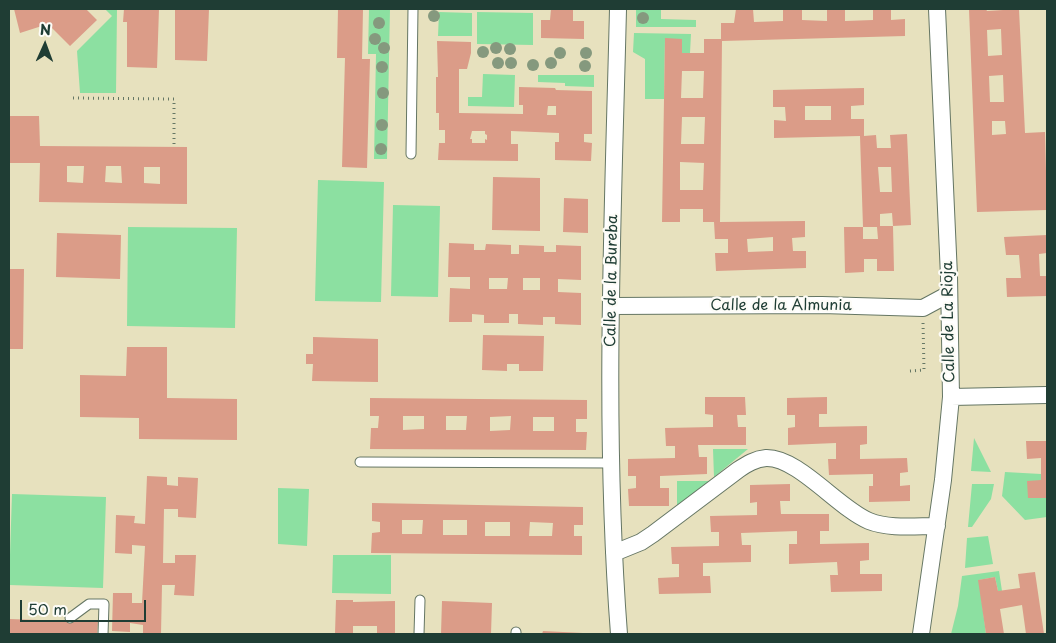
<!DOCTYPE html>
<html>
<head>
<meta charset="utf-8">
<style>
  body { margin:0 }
  #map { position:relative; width:1056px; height:643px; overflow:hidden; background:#e7e1be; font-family:"Playpen Sans",sans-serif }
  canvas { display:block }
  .frame { position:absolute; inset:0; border:10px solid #1f3d34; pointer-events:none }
  .north { position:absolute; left:20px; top:20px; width:50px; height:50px; -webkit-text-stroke:4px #fdfcf7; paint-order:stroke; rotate:2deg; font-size:14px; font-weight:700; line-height:20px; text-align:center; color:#1f3d34 }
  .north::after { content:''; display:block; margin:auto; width:18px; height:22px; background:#1f3d34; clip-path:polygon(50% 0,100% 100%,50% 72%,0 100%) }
  .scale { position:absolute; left:20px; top:600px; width:126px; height:22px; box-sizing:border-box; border:2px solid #1f3d34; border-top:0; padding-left:6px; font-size:15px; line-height:18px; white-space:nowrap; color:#1f3d34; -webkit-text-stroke:4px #fdfcf7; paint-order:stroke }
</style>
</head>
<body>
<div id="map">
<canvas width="1056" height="643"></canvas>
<div class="frame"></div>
<div class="north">N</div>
<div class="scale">50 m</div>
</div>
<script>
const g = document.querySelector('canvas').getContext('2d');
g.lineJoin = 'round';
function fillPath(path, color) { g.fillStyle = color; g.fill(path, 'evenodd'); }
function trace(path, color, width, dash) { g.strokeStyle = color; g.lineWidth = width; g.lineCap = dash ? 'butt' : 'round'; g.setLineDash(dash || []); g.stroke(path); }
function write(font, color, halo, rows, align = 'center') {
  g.font = font + ' "Playpen Sans",sans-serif'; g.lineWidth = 4.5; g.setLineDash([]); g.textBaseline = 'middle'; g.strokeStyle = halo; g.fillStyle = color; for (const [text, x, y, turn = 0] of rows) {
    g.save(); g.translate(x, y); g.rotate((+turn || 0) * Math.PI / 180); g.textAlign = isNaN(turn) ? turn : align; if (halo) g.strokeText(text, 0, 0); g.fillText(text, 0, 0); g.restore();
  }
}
fillPath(new Path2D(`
  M105,9h12l-1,84h-36l-3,-42 35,-35z
  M369,9h21l-3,150h-13l2,-105h-8z
  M636,9h25v10l35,1v7h-60z
  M439,12l33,1v23h-34z
  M477,12l56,1v32l-56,-1z
  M634,33l57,1 -1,19h-8v-14h-17l-1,60h-19v-40l-12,-7z
  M483,74l32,1 -1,32 -46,-1v-9h14z
  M538,75h56v12l-29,-1v-3l-27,-1z
  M318,180l66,2 -3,120 -66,-1z
  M393,205l47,1 -2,91 -47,-1z
  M128,227l109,1 -2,100 -108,-2z
  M974,438l17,34 -20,-1z
  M713,449h35l-34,28z
  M1005,472l36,2v6l-13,18h19v19l-22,3 -23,-24z
  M677,481h33l-33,25z
  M972,484h22l-3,15 -19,28h-4z
  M278,488l31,1 -2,57 -29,-2z
  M12,494l94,3 -3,91 -94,-3z
  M988,536l5,28 -28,4 2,-30z
  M333,555h58v39l-59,-1z
  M999,571l3,20h-4l-3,-14 -16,3 7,54h-35l7,-28 4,-30z`), '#8ce0a1');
fillPath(new Path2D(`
  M14,9h72l11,11 -27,26 -22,-22 -28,9z
  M124,9h35l-2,59 -30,-1v-45h-4z
  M175,9h34l-2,52 -32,-1z
  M338,9h25l-1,50h8l-3,109 -25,-1 3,-109h-8z
  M551,9h22v12h11v18l-43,-1v-18h9z
  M736,9h17l1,13 29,-1v-12h19v11l25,1v-12h18v12l28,-1v-11h18v11l14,-1v17l-183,5 -2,181 85,-1v16l-13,1 1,13h13v17l-90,3 -1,-18h13v-14h-13l-1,-17h-11v-13h-23v13h-18l3,-184 17,1v14h22v-14h17v-16h13zM682,71h22l-1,27h-22zM682,117h23l-1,27h-23zM680,162l24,1 -1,27h-23zM773,237v14l-25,1 -1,-13z
  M969,9h17l1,2 32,-2 6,124 20,-1 2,78 -70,2zM1001,29l1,26 -14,1 -1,-26zM1003,75l1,27h-14l-1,-26zM992,121h13l1,13 -14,1z
  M437,41l34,1v11l-4,16h-8v44l64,1v-9h-4v-18l36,1 1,2 36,1v43h-8v8l8,1 -1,18 -36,-1v-18h4v-9l-48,-2v13h7v17l-80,-1 1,-17h6v-13h-6v-17h-3v-36h2zM548,106h8v9h-9zM472,131h13v3l2,1v5l-2,-1v4h-13v-4h-2z
  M864,88v17l-13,1v13h13v17l12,-1 1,13h14l-1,-13 17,-1 4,91 -18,1 1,45h-17v-12h-13v13l-19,1 -1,-46h19l-3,-91 -86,2v-18l12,1 -1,-14h-12v-17zM805,106h26v14h-26zM878,167h13l1,25h-12zM892,213l1,13h-13v-12zM863,227h14l1,12h-15z
  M9,116h30l1,30 147,1v57l-148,-2 1,-39h-31zM67,166h17l-1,17 -16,-1zM106,166h15l1,17 -17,-1zM144,167h16v17l-16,-1z
  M493,177l47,1v53l-48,-1z
  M564,198l24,1v34l-25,-1z
  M57,233l64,2 -1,44 -64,-2z
  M1047,235v18l-8,1 1,22h7v20l-40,1 -1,-19h15l-2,-23h-13l-2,-18z
  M449,243l25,1v6h11l1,-6 25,1v9h8v-9l25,1v6h12v-7l25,1v34l-23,-1v13l23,1v32l-26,-1v-7h-12v8l-25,-1v-10h-9v9h-25v-8l-12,-1v8h-23l1,-34 20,1v-12h-22zM489,278h19l-1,11h-18zM523,278h17v12h-17z
  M9,269h15l-1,80h-14z
  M483,335l61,1 -1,35h-24v-7h-12v7l-25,-1z
  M313,337l65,2v43l-66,-1 1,-17h-7v-10h7z
  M127,347h40v51l70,1v41l-98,-1v-21l-59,-1v-42l46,1z
  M705,397h40l1,18h-9l1,12h8v18h-48l1,12h8v17l-47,2v12h9v18h-40l-1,-17 8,-1v-12h-8v-17l47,-1v-12h-9l-1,-18 48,-1v-12l-8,-1z
  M827,397v17h-8v13l48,-1v18l-7,1v14l47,-1 1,14 -8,1v13l10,-1v16l-41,1v-16h4v-12l-44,1 -1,-16h8v-16l-48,2v-17l7,-1v-12h-8v-17z
  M370,398l217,2v19h-11v13h11l-1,18 -216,-1 1,-21h7l1,-12h-9zM403,416h21v13l-21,1zM446,416h21l-1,14h-20zM511,416l-1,14 -20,1v-14zM533,417h21v14h-21z
  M1026,441h21v57h-19l-1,-17 14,-1v-22l-14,1z
  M147,476l20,1v8l11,1v-9l20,1 -2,40 -18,-1v-8h-14l-1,54h12v-8h21l-2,41 -20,-1 1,-10h-13l-1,49h-18v-9l-13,-2v9l-18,-1 1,-38h19v10h10l3,-57 -13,-1v9l-17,-1 1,-38 19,1 -1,7 11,1z
  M790,484v17h-10l1,13h48v17h-9v13l49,-1v17l-9,1v13h22v17l-51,1 -1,-17h8l-1,-13 -48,2v-20h8v-13l-56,2 1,12h9v17l-48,1v13h7l1,17 -52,1 -1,-16 21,-1v-13h-7l-1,-17 48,-1v-14h-8l-1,-16 47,-1v-13l-7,1v-18z
  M372,503l211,4v18h-9v11h8v19l-211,-2 1,-20 8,-1v-10l-8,-1zM402,520h21l-1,14h-20zM443,520h24v15h-24zM485,522h25v14h-25zM530,522l23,1 -1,13h-23z
  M1035,572l9,62h-18l-4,-29 -22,4 4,25h-18l-8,-54 17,-3 3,14 22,-3 -2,-14z
  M336,600h17v2l42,-1v33h-18v-8h-24v8h-18z
  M442,601l50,2 -1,31h-50z
  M9,619l89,3 -1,12h-88z
  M543,631l40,2v1h-41z`), '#db9c88');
const lane = new Path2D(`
  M411,154l2,-145
  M360,462l251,1
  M70,618l19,-14h15l-1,30
  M419,634l1,-34
  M516,634v-2`);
const street = new Path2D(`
  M618,9c-5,208 -15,417 1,625
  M611,306l211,-1 101,3 26,-14
  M951,397l96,-2
  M614,553l27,-11 12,-8 85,-64c9,-6 17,-11 28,-12 32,-1 72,50 103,63 20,8 46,5 68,5
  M921,634l22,-154 8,-83 -2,-121 -12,-267`);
trace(lane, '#657664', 11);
trace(street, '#657664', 18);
trace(new Path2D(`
  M73,98l101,1v45
  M910,371l14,-1 -1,-48`), '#657664', 3, [1, 4]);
trace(lane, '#fff', 9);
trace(street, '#fff', 16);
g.fillStyle = '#85997e';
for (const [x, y] of [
  [434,16],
  [643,18],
  [379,23],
  [375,39],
  [384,48],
  [496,48],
  [510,49],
  [483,52],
  [560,53],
  [586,53],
  [498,63],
  [511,63],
  [551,63],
  [533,65],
  [585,66],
  [382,67],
  [383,93],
  [382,125],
  [381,149]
]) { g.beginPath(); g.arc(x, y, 6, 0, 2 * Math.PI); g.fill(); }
write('15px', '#1f3d34', '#fdfcf7', [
  ["Calle de la Bureba",612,281,-89],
  ["Calle de la Almunia",781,306],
  ["Calle de La Rioja",949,322,-91]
]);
</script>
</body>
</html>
